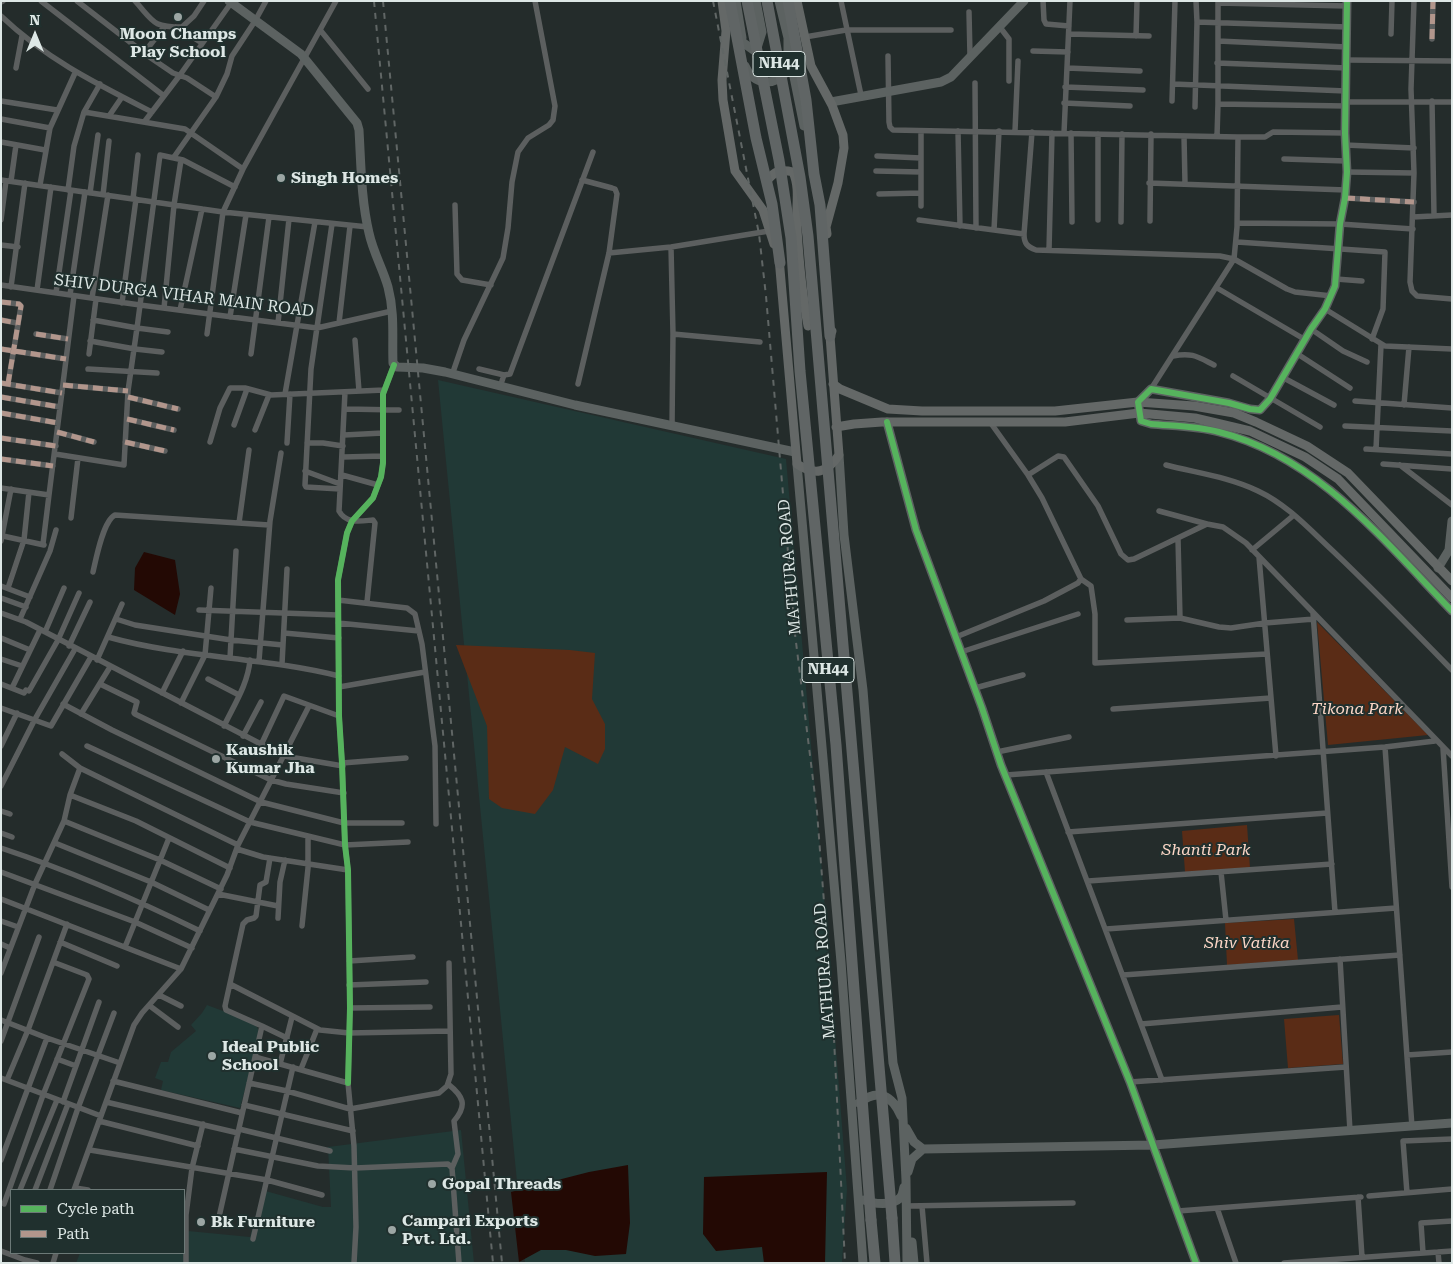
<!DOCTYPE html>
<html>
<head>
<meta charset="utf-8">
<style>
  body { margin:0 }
  #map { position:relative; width:1453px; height:1264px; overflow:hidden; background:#242c2b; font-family:"Roboto Serif",serif }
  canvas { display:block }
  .frame { position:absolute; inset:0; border:2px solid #dde7e5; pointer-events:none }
  .legend { position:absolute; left:10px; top:1189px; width:175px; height:65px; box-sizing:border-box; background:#20302e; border:1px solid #6c7977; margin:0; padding:6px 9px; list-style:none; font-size:15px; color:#dde7e5 }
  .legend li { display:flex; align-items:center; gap:10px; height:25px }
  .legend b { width:25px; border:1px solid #6c7977 }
  .north { position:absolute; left:10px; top:10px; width:50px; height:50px; -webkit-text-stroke:4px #20302e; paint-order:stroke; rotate:0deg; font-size:14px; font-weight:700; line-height:20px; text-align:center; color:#dde7e5 }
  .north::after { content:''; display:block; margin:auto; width:18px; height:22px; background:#dde7e5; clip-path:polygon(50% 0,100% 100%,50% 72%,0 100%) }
</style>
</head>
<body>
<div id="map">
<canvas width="1453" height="1264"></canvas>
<div class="frame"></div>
<ul class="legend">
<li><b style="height:6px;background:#56b35d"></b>Cycle path</li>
<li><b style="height:6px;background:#b2968c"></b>Path</li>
</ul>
<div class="north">N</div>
</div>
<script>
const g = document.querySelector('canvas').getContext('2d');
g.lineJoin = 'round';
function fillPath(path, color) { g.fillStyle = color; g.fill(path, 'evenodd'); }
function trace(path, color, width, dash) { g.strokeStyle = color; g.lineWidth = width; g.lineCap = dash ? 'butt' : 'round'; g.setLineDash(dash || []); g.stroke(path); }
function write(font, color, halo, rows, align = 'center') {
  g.font = font + ' "Roboto Serif",serif'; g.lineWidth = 4; g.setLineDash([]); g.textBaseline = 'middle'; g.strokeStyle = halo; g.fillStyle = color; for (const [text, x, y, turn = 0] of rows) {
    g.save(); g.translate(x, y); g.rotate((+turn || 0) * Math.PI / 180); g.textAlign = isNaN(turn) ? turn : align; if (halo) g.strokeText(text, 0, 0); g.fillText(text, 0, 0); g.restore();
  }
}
fillPath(new Path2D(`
  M438,380l348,79 35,400 26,330 -5,74h-317z
  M207,1005l48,18 5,10 -20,75 -79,-18 2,-9 -8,-3 6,-16h7l3,-10 25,-21 -5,-6 11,-12z
  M461,1130l13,133h-398l4,-10h104l4,-22 62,6 12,-47 61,17h8l-3,-60z`), '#213936');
fillPath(new Path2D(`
  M1317,622l111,113 -100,10z
  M456,645l114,5 25,3 -3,46 13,25v25l-7,15 -33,-17 -12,43 -18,24 -33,-6 -13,-9 -2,-73z
  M1247,825l3,43 -65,4 -3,-41z
  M1294,919l4,41 -71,5 -2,-42z
  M1339,1015l4,49 -55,4 -4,-49z`), '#5a2c16');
fillPath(new Path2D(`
  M144,552l31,8 5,34 -5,21 -41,-25 1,-22z
  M628,1165l2,58 -4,31 -31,2 -29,-6h-25l-22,12 -8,-70 78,-20z
  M827,1172l-2,91h-61l-2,-16 -46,4 -13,-17 1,-57z`), '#230904');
trace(new Path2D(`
  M41,1l123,95
  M77,1l71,55 25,17 14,5 29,19
  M135,1c19,21 17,26 47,26l12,-11 10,-15
  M841,1l20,94
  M1043,1l1,19 2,4 23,2
  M1218,1v103l128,2
  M1414,1l-3,88 3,84 -4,109 2,9 5,5 35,3
  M1,2l2,-1
  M1218,3l129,3
  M969,12l1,44
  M1,16c45,43 96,68 151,96
  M1197,22l150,5
  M999,26l10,13v42
  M176,27l26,16
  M321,31l47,58
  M1069,34l80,2
  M1391,34l1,-33
  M1136,36l1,-35
  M805,37l41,-7h105
  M1432,39l1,-38
  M1218,41l129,6
  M1033,51l35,1
  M144,53l20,-26
  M888,56l1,66 1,5 3,3 345,7h27l8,-5 72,1
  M1347,60l105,1
  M1217,63l130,5
  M16,68l6,-32
  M1067,68l73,3
  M975,83l1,145
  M1173,84l173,7
  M1065,87l78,3
  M1,101l56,9
  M1172,101l3,-100
  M1432,101l2,114
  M1346,102h106
  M1064,103l66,3
  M1195,107l2,-85 -1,-21
  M84,112l101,17 58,40
  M109,116l13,-19
  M1,119l49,9
  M145,121l35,-46 51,-72
  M958,131l2,95
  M1015,131l3,-70
  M1032,132l-8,102c0,9 3,13 12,16l184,6 14,3 53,30 8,3 37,4
  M1064,133l6,-132
  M1071,133l1,89
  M1184,136l1,47
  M1217,136l1,-32
  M1,142l44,8
  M1345,145l69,3
  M877,156l44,2
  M174,157l42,-60 11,-23 5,-18 23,-35 11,-20
  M1284,159l62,2
  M876,171l45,1
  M1347,172l67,1
  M1,180l222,32 145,15
  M11,181l5,-36
  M1149,183l197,7
  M40,185l10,-57 25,-55
  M68,190l6,-44 10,-34 16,-28
  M90,193l8,-58
  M879,194l42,-1
  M103,195l6,-54
  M1345,198l69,4
  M133,199l5,-44
  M455,205l2,69 5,6 29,5
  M921,206v-75
  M1413,217l39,-2
  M1,220l5,-39
  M919,220l105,14
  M1098,220v-86
  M1150,221l1,-87
  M1121,222l1,-88
  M1237,223l103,1 73,5
  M332,224l-21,145 -6,116 1,2 34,2
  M994,230l5,-99
  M1237,242l148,10 -2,57 -11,30
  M1,245l17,2
  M671,247l2,87 -1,93
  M1049,250l3,-117
  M609,253l62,-6 98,-16
  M1336,279l26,2
  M1,285l139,20 177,23 75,-17
  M11,287l14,-104
  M1217,288l87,51
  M37,290l14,-103
  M56,293l15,-103
  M70,295l15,-103
  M92,298l16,-103
  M1,302l18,2 2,2 -13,78
  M122,303l14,-104
  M164,308l10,-103 7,-45
  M1325,309l60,37 67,3
  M180,310l22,-101
  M230,317l16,-102
  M1,320l16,3
  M93,320l44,8 23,-173 23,5 52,27
  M278,323l11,-104
  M339,323l11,-97
  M1311,329l32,22 24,11
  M36,334l32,5
  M207,334l16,-122 20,-43 93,-168
  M673,334l87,8
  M355,340l4,51
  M90,341l45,8 27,3
  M1,349l65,10
  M1296,353l54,35
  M89,354l7,-55
  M251,354l18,-137
  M1173,356c19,-4 25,1 41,9
  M88,369l69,4
  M479,369l25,6
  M452,375l12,-35 39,-82 5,-30 4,-46 6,-30 10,-14 21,-13 4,-5 2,-14 -20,-105
  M1233,376l87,51
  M1282,377l52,28
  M1,383l61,10
  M578,384l31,-131 8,-59 -2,-5 -3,-1 -30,-8
  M63,385l65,6
  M500,387l4,-12 6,-1 83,-222
  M1151,389l83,-130 3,-32 1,-90
  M345,392l-6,119c7,13 21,10 34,9l2,3 -8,79
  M285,394l30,-172
  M1,397l59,10
  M128,397l50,12
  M1355,401l97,7
  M1404,405l5,-58
  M345,409l54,1
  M1,413l57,10
  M127,419l47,11
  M234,425l13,-36
  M1345,426l107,5
  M255,430l14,-35
  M57,432l37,10
  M344,435l39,-2
  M1,438l55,8
  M125,442l40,9
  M210,442l10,-34 10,-20h15l26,7 113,-5
  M287,443l3,-49
  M307,443h16l20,3
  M1366,449l86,5
  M1376,449l5,-104
  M55,454l69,11 4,-74 9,-63 31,4
  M343,457l40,-1
  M1,459l52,7
  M1383,464l69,5
  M1166,465c31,8 63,12 92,26 30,14 53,40 77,62 40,38 78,77 117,117
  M1400,465l52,40
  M305,471l35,13
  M342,475l36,10
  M1028,475l30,-19 6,1 34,49 23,48 7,6 6,-1 73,-35 16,3 23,16 206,213
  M1,488l48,7 25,-199
  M1159,511l48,13
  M71,518l7,-60
  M239,523l10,-73
  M3,536l41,9
  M1178,539l2,79
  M1,541l10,-52
  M43,544l6,-49
  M1252,550l42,-35
  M1259,557l17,199
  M93,572c3,-13 10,-51 22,-57l154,10
  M1081,579l10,7 4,28v49l172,-9
  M1,586l29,11
  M8,588l16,-48 5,-48
  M1,598l25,9
  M338,600l69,8 8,6 7,30 13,102 1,78
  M199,610l139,5
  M1,613l25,9 258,134 59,10
  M1313,613l22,299
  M20,619l30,-68 6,-21
  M116,619l19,6 96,15 52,5
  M1127,620l53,-2 39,9 12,1 34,-5 49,-4
  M338,623l81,8
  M45,632l19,-44
  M284,633l55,5
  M108,637c75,21 155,20 231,39
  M956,637l88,-36 34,-18 3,-4 -39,-81 -14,-23 -38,-53
  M1,638l29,12
  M69,646l21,-44
  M961,652l117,-38
  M230,658l6,-107
  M1,659l21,7
  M97,660l25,-56
  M259,661l11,-140 11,-68
  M282,664l5,-95
  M208,679l31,16
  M1,684l23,9 2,-3 3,1 29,-51 21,-47
  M100,684l37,18 -3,11 1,1 136,66 15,4 58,9
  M339,687l86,-15
  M12,688l28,-58
  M975,688l48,-13
  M162,693l21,-42
  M181,703l24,-48 6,-67
  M63,704l49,26 149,72 83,21h58
  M1,708l50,18 40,-69
  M1113,709l158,-11
  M81,714l29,-47
  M224,726c10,-21 24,-42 26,-66
  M243,736l18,-34
  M261,745l23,-49 55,20
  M1,746l16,-33
  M87,746l163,76 95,23 63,-3
  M1385,747l27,380
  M1443,748l9,139
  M997,752l72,-15
  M62,754l18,14 158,77
  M342,763l64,-5
  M1046,772l116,308
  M1006,775l379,-28 50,-6
  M1,786l34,-67 40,-70
  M70,795l66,26 94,47
  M1,811l9,3
  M64,821l96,39 61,29
  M1068,832l259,-19
  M1,833l11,4
  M55,843l96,39 58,28
  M1,848c69,23 134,51 199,83
  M237,849l26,8 85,13
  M1,872l134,50 57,26
  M1221,872l5,48
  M1088,881l244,-17
  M218,894l60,12
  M1,899l180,70
  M278,918l2,-36 5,-22
  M1,921l17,6
  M302,926l6,-58v-32
  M1106,929l290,-21
  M60,942l57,24
  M1,944l9,4
  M125,947l44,-109
  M1340,959l10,172
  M349,961l64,-4
  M1,973l34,-89 29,-63 6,-26 10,-27
  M1123,975l277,-20
  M230,984l90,46 29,3 101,-2
  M349,985l77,-3
  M159,995l22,11
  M150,1006l28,21
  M350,1008l80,-1
  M1,1020l46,18 73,25
  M1141,1024l201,-17
  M262,1026l25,12
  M1,1041l38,-104
  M1407,1055l45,-3
  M255,1057l93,26 6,63 2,81 -2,36
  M57,1059l19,7
  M280,1064l12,-47
  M301,1069l16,-40
  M1,1078l100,38
  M7,1080l21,-50 39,-106
  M113,1081l129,32
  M1130,1082l216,-15
  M249,1083l38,8 63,18 89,-16 8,-7 4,-12 -2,-111
  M348,1083l2,-75 -2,-138 -3,-25 -3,-82 -3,-47 -1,-136 9,-47 5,-12 21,-23 8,-21 2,-14v-69l11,-29
  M448,1084c15,12 20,21 6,37l4,33 -6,14
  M63,1102l36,-100
  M106,1102l132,31
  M244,1105l109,26
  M99,1121l99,25
  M239,1129l91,22
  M234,1149l84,17 37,2 93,-4 4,4 7,95
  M90,1150l177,30 55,15
  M1,1160l46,-122
  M75,1188l13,2
  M20,1190l37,-90
  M35,1190l33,-86
  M50,1190l28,-82 36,-95
  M74,1190l60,-165 8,-12 39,-44 46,-94 11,-30 71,-139
  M1407,1193l-4,-52 49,-2
  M1369,1196l83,-7
  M1358,1197l4,60
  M4,1204l39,-109 46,-116 -2,-4 -34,-13
  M906,1206l167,-3
  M922,1206l5,57
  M1217,1208l19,55
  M1178,1211l183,-14
  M219,1217l43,-191 -36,-16 -1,-4 18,-82 4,-4 7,-2 2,-2 4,-31 6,-3 4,-24
  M253,1239l40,-172
  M1,1251l24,9 12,3
  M1438,1252l1,11
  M1423,1253l-2,-30 31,-2
  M53,1263l3,-10
  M186,1263v-48l6,-47 11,-44
  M1284,1263l168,-12`), '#5c5f5f', 5.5);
trace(new Path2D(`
  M229,1l72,53 56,69 2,7c2,34 2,69 10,103 4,19 14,36 19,54 7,27 4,50 5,76l4,4 26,1 22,4 130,33 220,47
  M736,1l6,37
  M756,1l6,31 -5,16
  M1347,1l-2,132 2,39 -2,26 -5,26 -5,62 -10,23 -14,20 -41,70 -10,11 -10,-1 -21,-6 -78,-14 -13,13 3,19 10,3c22,2 46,2 68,8 99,25 165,109 233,179
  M742,42l13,9
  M791,62l13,64
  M745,66c8,20 31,21 43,4v-32l-9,-37
  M831,102l110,-20 10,-5 73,-76
  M887,422l29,108 66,178 19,57 129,317 66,181
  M839,455l5,80 19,155 30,373 9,35 4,82 1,83
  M797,464l44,498 22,301
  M1438,568l11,-18 3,-29
  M859,1103c19,-15 33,-8 42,13
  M906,1128l8,14 9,7 230,-4 299,-22
  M908,1172l4,-13 11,-10
  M864,1200c9,4 28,6 36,-2 3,-3 3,-7 4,-11
  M912,1242l2,21`), '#5c6261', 9);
trace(new Path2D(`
  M722,1l4,30 -4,49 1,20 12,71 28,39 11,34
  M797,1l14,65 21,39 11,30 1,13 -6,35 -12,44 1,7
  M767,181c7,-10 14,-12 26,-9 8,17 2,38 4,57 2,33 5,65 11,97
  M779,258l18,206c18,12 30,9 42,-9l-9,-119 2,-5
  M833,384l7,5 48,20 34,2h133l83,-9 56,4 40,7 22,9 51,24 41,27 104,108
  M836,427l18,-3 28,-2h183l74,-9 56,5 55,13 55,26 33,22 114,119`), '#646867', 9);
trace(new Path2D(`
  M730,1l26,137 16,66 8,59
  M788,1l18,99 8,74 6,31 10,131
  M892,1218l3,45
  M871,1220l4,43`), '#606565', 11);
trace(new Path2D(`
  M374,1l119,1262
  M383,1l119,1262
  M713,1l46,233 7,62 29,338 22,178 16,206 12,245`), '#606665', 2, [6, 6]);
trace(new Path2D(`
  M747,1l32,159 12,78 9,133 36,374 35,475
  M767,1l33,176 8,59 84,982`), '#606565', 11);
trace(new Path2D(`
  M1432,39l1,-38
  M1345,198l69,4
  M1,302l18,2 2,2 -13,78
  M1,320l16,3
  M36,334l32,5
  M1,349l65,10
  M1,383l61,10
  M63,385l65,6
  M1,397l59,10
  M128,397l50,12
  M1,413l57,10
  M127,419l47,11
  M57,432l37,10
  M1,438l55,8
  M125,442l40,9
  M1,459l52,7`), '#b2968c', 5, [10, 5]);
trace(new Path2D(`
  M1347,1l-2,132 2,39 -2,26 -5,26 -5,62 -10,23 -14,20 -41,70 -10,11 -10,-1 -21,-6 -78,-14 -13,13 3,19 10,3c22,2 46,2 68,8 99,25 165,109 233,179
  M887,422l29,108 66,178 19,57 129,317 66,181
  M348,1083l2,-75 -2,-138 -3,-25 -3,-82 -3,-47 -1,-136 9,-47 5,-12 21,-23 8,-21 2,-14v-69l11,-29`), '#56b35d', 6);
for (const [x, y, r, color] of [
  [178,17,5,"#9ca6a4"],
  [281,178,5,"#9ca6a4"],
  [216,759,5,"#9ca6a4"],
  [212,1056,5,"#9ca6a4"],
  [432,1184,5,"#9ca6a4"],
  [201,1222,5,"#9ca6a4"],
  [392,1230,5,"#9ca6a4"]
]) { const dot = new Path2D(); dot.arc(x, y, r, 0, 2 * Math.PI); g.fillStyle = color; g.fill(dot); trace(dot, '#20302e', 2); }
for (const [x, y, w] of [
  [779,64,52],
  [828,670,52]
]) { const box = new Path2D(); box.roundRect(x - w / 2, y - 12.5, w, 25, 4); g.fillStyle = '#20302e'; g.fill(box); trace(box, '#dde7e5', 1); }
write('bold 15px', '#dde7e5', null, [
  ["NH44",779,64],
  ["NH44",828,670]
]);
write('bold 16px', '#dde7e5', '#20302e', [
  ["Moon Champs",178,34,"center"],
  ["Play School",178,52,"center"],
  ["Singh Homes",291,178],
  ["Kaushik",226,750],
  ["Kumar Jha",226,768],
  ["Ideal Public",222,1047],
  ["School",222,1065],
  ["Gopal Threads",442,1184],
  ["Campari Exports",402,1221],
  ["Pvt. Ltd.",402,1239],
  ["Bk Furniture",211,1222]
], 'left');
write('16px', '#dde7e5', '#20302e', [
  ["SHIV DURGA VIHAR MAIN ROAD",184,296,7],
  ["MATHURA ROAD",790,567,-95],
  ["MATHURA ROAD",825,971,-94]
]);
write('italic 16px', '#fcd6c6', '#20302e', [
  ["Tikona Park",1357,709],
  ["Shanti Park",1206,850],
  ["Shiv Vatika",1247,943]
]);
</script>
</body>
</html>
